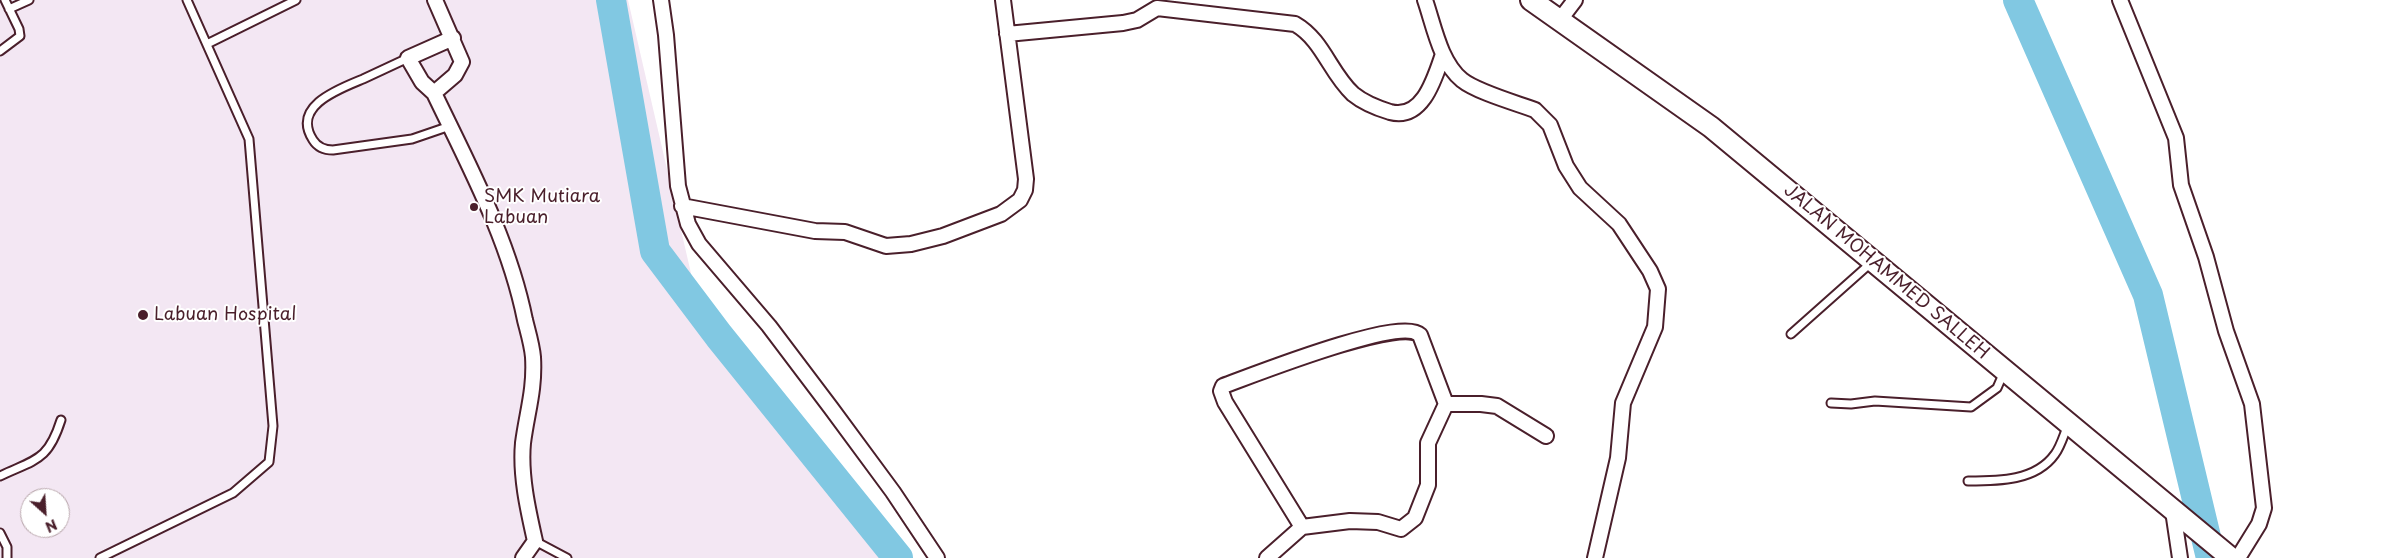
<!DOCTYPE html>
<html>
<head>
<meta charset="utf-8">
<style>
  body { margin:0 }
  #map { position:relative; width:2397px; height:558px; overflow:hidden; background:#fff; font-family:"Playpen Sans",sans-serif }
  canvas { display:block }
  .north { position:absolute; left:20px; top:488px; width:50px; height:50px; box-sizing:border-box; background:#fff; border:1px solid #b7a5aa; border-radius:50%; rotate:154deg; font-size:14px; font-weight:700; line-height:20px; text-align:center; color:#4a1f2b }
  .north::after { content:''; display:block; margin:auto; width:18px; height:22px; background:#4a1f2b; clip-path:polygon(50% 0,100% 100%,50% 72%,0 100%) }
</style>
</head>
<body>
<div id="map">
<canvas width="2397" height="558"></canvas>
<div class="north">N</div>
</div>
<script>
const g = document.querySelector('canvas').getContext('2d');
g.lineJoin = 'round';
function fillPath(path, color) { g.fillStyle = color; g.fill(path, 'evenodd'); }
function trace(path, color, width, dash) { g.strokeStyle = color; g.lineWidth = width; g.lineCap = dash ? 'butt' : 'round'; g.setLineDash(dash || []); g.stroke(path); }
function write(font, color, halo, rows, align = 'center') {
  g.font = font + ' "Playpen Sans",sans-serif'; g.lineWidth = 4; g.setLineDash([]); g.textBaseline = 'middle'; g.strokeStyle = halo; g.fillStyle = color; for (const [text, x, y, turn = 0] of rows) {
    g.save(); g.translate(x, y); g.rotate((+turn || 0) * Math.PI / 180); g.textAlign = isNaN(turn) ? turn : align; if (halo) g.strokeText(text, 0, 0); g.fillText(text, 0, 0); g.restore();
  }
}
fillPath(new Path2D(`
  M0,0h628l65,282 203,276h-896zM30,498h30v30h-30z`), '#f3e7f3');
trace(new Path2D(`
  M611,0l44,251 64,85 179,222
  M2018,0l130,295 63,263`), '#81c8e2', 30);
const service = new Path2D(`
  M9,9l20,-9
  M207,44l89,-44
  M0,51l20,-15 -1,-7 -14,-29
  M408,58c-15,7 -30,14 -45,21 -24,10 -72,27 -50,61 5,8 12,10 20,10l79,-11 38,-13
  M1791,334l81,-72
  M1831,403l20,1 24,-3 96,6 26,-19 7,-16
  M0,476c36,-17 48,-15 61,-56
  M1968,481c31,0 68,0 87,-27 6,-8 9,-20 13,-29
  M0,533l7,14v11
  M535,541l32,17
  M100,558l133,-65 36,-31 4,-36 -24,-287 -62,-139`);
const minor = new Path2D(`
  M435,0l27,62 -7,13 -21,18c35,73 75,147 91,227 3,12 7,25 8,37 2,33 -6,55 -10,86 -3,32 5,67 12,98l-12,17
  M661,0l5,35 12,151 10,38 11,20 70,82 62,82 62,84 44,66
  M1425,0c9,26 15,62 37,80 15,12 54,23 73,30l15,15 16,41 14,22 39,36 31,47 8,18 -3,38 -32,76 -5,55 -23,100
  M2120,0l56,138 5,47 25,72 20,74 26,73 12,104 -5,16 -21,34
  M1559,21l16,-21
  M1007,34l116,-11 14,-3 20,-12 138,16c28,16 35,49 58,70 11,9 24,14 37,18 33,9 45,-35 53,-58
  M434,93l-12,-11 -14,-24 45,-20
  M682,206l133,25 30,1 41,14 25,-2 32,-8 58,-22 19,-14 5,-10 1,-11 -23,-179
  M2173,511l7,47
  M1302,527l-77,-125 -4,-11 2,-5c28,-10 178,-70 197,-51l26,69h35l16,2 49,30
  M1267,558l35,-31 48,-6 28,1 23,7 14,-11 13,-33v-42l18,-39`);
const secondary = new Path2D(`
  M1531,0l180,127 520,431`);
trace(service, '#4a1f2b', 11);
trace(minor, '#4a1f2b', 18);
trace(secondary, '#4a1f2b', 24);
trace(service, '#fff', 7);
trace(minor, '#fff', 14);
trace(secondary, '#fff', 20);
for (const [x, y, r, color] of [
  [474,207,5,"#4a1f2b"],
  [143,315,6,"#4a1f2b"]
]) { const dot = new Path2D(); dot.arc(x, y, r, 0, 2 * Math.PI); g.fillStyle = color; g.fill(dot); trace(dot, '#fff', 2); }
write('18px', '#4a1f2b', '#fff', [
  ["SMK Mutiara",484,197],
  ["Labuan",484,218],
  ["Labuan Hospital",154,315]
], 'left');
write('18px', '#4a1f2b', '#fff', [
  ["JALAN MOHAMMED SALLEH",1886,272,40]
]);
</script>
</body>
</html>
